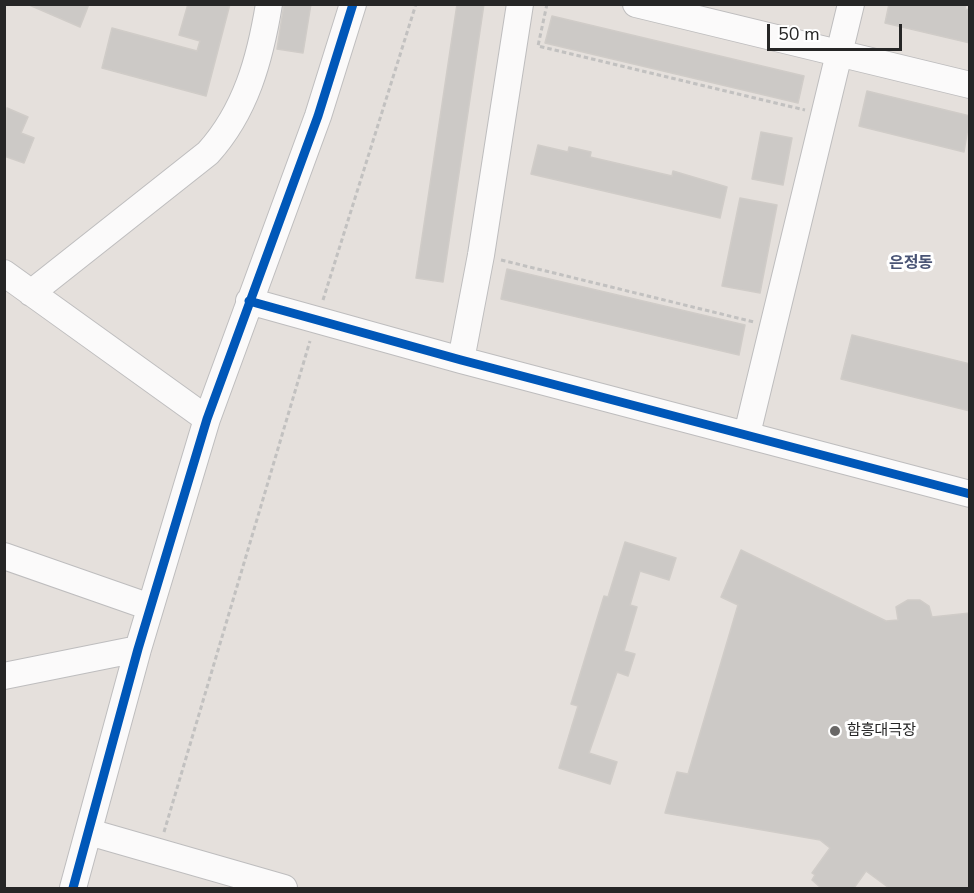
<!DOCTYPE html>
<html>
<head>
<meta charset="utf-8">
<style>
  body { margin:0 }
  #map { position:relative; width:974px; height:893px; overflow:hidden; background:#e5e0dc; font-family:"Nunito Sans",sans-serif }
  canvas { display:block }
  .frame { position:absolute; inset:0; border:6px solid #262626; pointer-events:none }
  .scale { position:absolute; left:767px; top:24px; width:135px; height:27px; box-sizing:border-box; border:3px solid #262626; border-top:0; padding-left:8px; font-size:18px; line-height:21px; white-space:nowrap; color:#262626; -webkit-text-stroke:4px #fff; paint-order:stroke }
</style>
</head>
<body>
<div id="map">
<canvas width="974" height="893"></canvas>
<div class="frame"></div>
<div class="scale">50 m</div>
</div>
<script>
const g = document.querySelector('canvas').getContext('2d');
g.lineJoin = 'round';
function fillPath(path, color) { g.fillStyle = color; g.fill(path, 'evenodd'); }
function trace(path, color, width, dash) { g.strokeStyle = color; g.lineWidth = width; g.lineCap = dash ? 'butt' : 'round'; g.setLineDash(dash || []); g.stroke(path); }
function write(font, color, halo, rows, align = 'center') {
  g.font = font + ' "Nunito Sans","Noto Sans KR",sans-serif'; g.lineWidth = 6; g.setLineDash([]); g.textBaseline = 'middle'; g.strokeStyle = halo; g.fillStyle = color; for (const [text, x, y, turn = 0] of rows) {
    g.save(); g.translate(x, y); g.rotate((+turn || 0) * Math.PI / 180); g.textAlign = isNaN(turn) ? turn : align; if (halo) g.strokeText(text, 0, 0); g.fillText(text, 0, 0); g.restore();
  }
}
const building = new Path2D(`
  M27,4h62l-9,23z
  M188,4h42l-24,92 -104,-28 10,-40 85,23 3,-10 -21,-6z
  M284,4h27l-8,49 -26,-4z
  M457,4h27l-41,278 -27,-4z
  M889,4h77l-1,5 5,1v33l-85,-20z
  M552,16l252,60 -6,27 -253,-60z
  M867,91l103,25 -6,36 -105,-26z
  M7,108l21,9 -7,16 13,5 -10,25 -20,-7z
  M761,132l31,6 -9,47 -31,-6z
  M538,145l30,7 1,-5 22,5 -1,5 82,19 1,-5 54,16 -7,31 -189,-44z
  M740,198l37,7 -17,88 -38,-7z
  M507,269l238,56 -6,30 -238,-56z
  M852,335l118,29v47l-129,-32z
  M625,542l51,16 -7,22 -29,-9 -10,34 7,2 -13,44 11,3 -7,22 -11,-4 -28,81 28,9 -7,22 -51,-16 19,-62 -7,-2 33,-108 4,1z
  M741,550l145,71 12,-1 -2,-13 12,-7h12l9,6 3,11 38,-4v275h-81l-23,-17 -12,17h-33l-9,-8 3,-5 -3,-2 18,-25 -10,-8 -155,-27 12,-41 11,2 50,-169 -17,-8z`);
fillPath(building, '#ccc9c6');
trace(building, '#d0ccc8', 1.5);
const minor = new Path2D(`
  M636,4l334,81
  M4,273l203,146
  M31,293l177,-140c38,-42 52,-94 61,-149
  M249,301l212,59 509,134
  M461,360l20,-105 39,-251
  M747,434l104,-430
  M4,556l146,51
  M4,676l134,-27
  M89,832l195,56
  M73,888l65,-239 69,-230 111,-303 35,-112`);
trace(minor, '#bebdbe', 28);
trace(new Path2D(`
  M547,4l-9,42 267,64
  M501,260l253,62
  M323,300l93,-296
  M164,832l146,-491`), '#c2c1c0', 3, [4.5, 3]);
trace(minor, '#fbfafa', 26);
trace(new Path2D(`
  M249,301l212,59 509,134
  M73,888l65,-239 69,-230 111,-303 35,-112`), '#0057b8', 9);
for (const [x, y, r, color] of [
  [835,731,6,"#696766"]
]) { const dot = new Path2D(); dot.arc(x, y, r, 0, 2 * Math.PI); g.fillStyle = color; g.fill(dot); trace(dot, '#fff', 2); }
write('15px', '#262626', '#fff', [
  ["함흥대극장",847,731]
], 'left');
write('bold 16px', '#495475', '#fff', [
  ["은정동",911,264]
]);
</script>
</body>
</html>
